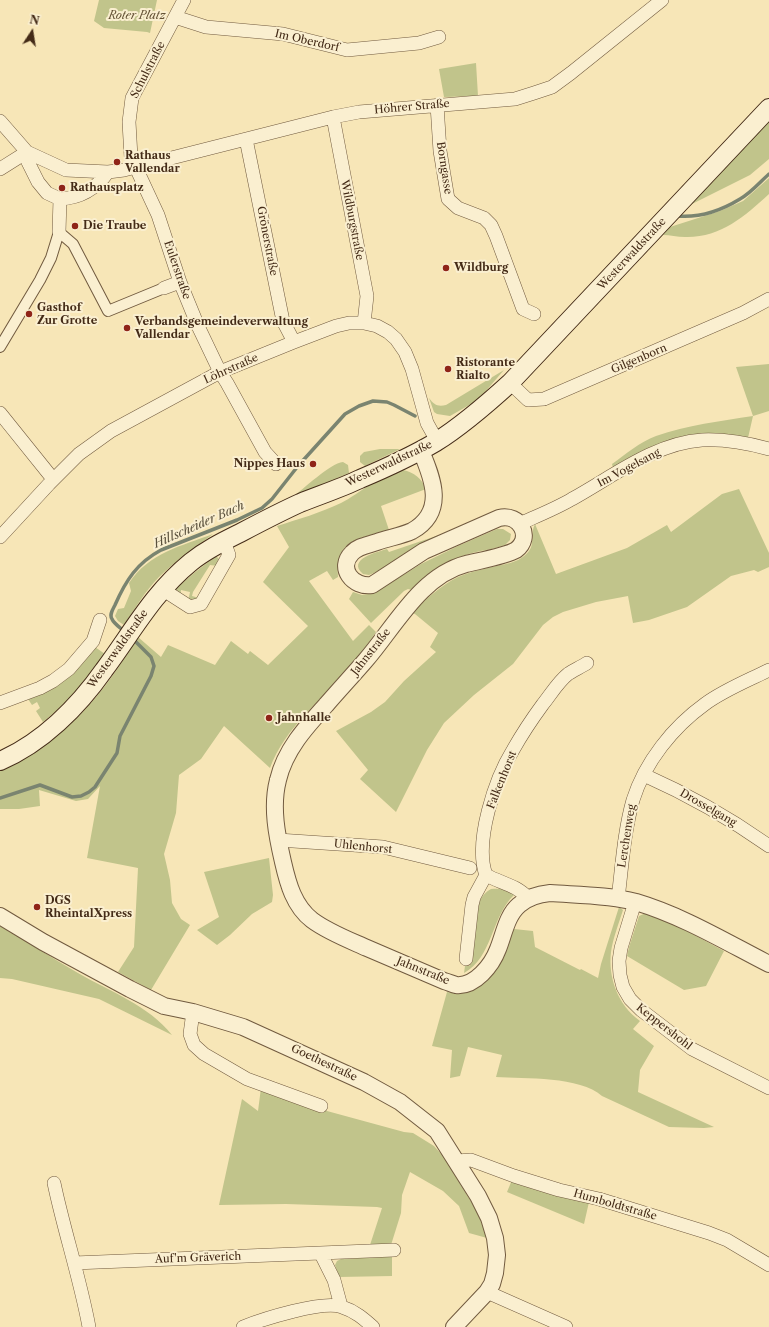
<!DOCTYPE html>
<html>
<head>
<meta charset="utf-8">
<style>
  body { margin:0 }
  #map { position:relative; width:769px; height:1327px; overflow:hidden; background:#f7e6b7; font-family:"Libre Caslon Text",serif }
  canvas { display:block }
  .north { position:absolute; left:12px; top:12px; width:40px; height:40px; -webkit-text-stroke:3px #faefd0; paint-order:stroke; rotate:12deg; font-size:11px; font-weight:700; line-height:16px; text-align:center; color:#442b17 }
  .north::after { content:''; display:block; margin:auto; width:14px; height:18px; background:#442b17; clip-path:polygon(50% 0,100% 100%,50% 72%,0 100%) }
</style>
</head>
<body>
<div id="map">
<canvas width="769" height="1327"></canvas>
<div class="north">N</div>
</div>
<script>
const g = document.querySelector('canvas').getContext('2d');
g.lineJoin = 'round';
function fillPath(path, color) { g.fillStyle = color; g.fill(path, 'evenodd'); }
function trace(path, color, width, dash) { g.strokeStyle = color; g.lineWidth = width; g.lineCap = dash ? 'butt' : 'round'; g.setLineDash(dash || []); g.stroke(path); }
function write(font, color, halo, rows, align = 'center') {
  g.font = font + ' "Libre Caslon Text",serif'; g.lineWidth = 4; g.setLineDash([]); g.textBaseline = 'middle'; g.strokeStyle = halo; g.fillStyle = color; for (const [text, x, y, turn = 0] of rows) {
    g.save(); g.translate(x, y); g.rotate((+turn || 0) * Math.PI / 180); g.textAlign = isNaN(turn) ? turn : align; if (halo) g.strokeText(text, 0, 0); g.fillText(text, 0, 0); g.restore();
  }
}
fillPath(new Path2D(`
  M99,0h58l-7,33 -3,-1 -43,-4 -10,-7z
  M476,63l2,33 -34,1 -5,-28z
  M769,120v39l-19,16 -60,30z
  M769,178v16c-25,23 -49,44 -84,43 -8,0 -15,-2 -22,-2l7,-8 50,-16 23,-10z
  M769,364v47l-16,5 -5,22 -23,-3 -112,33 -1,-4c14,-10 28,-22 44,-28 31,-11 65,-15 97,-20l-17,-49z
  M504,370l-26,30 -28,16 -13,-2 -3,-2 -5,-14c5,7 9,9 17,7z
  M380,449h20l-35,17 -5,-4v-6l4,-4z
  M343,462l5,3 1,8 -56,25h-2c12,-8 39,-35 52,-36z
  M403,470c11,2 19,9 23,19l-45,17 8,24c-29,9 -54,8 -51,47l-5,3 -6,-9 -18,10 44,60 16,-16 7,7c-8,12 -17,24 -26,35 -27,32 -65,60 -80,101l-46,-42 -23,33 -22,16 -3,38 -12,41 6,26 2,23 9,16 9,6 -39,65 -33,-18 16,-25 4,-79 -51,-10 13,-72 -12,13 -12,2 -37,-11 1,16 -21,3h-19v-39c20,-13 44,-26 63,-40 31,-25 54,-59 75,-93l23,20 7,-12 47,20 16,-24 17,13 2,-3 18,14 40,-39 -45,-44 26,-35 -12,-21c22,-7 43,-13 64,-23 20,-10 38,-29 62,-33z
  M739,489l30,64v14l-11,5 -4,-2 -23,6 -44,31 -38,13 -16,3 -5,-27 -32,6 -33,10 -10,5 -10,8 -30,39 -39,31 -30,28 -17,27 -31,62 -36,-33 8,-9 -32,-39 35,-19 14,-10 19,-21 32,-29 -6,-5 8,-14 -23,-19 -3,-1c14,-14 28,-27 46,-36 9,-4 20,-7 30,-9 15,-4 31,-4 41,-17 6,-8 1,-18 6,-27l21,50 71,-26 40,-23 4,7 51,-38z
  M497,529h6l8,5 -1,6 -5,5c-10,4 -22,5 -33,8 -23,6 -44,19 -60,37l-4,-1 -4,2 -33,32 -22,-24 4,-7 9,3 12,-2 47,-29 37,-18z
  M451,531l-38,19 -37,22 -7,3 -6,-1c-17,-15 15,-22 24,-25l2,3z
  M213,534c-18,14 -38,27 -54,43 -14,14 -24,32 -35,48l-6,-4 -3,-5 3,-7 6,-1 7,-17 -2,-8c20,-30 52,-37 84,-49z
  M216,556l3,3 -1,7 -8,-1 -17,27 -1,4 7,2 -11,4 2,-10 -9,-2 -1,8 -8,-6 22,-19z
  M95,647l10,7c-19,28 -36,47 -62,68l-7,-11 4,-3 -3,-6 -5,3 -4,-6z
  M269,858l4,37 -1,7 -20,12 -22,21 -13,10 -20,-15 22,-13 -15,-45z
  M491,889c8,-1 17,0 23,6 -23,22 -21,62 -50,78l1,-7h4l3,-4c1,-20 -2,-63 19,-73z
  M619,907l4,3c-4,13 -10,28 -12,42 -3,26 7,53 29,69l-7,8 21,17 -14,24 -2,22 76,35 -10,1 -35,-1 -67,-31c-22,-20 -77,-17 -106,-19l6,-22 -34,-8 -8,29 -10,2 2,-28 -20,-4 15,-54c14,3 19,1 31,-7 21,-12 27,-35 36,-56l19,2 2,16 45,23 1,-1 17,9 3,-14z
  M646,913l30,12 48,26 -18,35 -22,4 -57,-34 2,-9 10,-31z
  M0,926c26,15 52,32 78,47 33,19 70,32 94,62l-73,-36 -87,-20 -12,-1z
  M261,1088l55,20 88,24 9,1 21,13 10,11 34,56 9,25 -18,-5 -10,-27 -16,-15 -33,-19 -8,23 -1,18 -10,32h-21l12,-37 -5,-1 -91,-3 -67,1 23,-106 16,12z
  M512,1180l77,22 -5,22 -77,-32z
  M392,1256v20l-53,1 -4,-12 2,-4 4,-2z`), '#c1c48b');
trace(new Path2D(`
  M677,216c22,2 45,-6 63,-17 11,-6 20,-17 29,-25
  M125,632c-4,-4 -11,-8 -13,-13 -3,-4 1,-10 3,-14 11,-25 22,-42 46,-55l76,-30 25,-12 10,-9 26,-33 47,-52 14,-8 14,-5 14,1 7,3 21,11
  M0,798l40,-13 32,12 9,-1 8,-4 6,-5 22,-34 3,-17 31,-60 3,-10 -3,-9 -18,-18`), '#7a8470', 3.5);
const pedestrian = new Path2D(`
  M0,347l40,-67 11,-22 8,-26 14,12 35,67 56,-23`);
const minor = new Path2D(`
  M184,0l-52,98 -3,24 2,35 27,58 22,67 18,44 22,46 7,11 38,69 11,12
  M175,17l31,10 77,7 64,16 72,-7 20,-6
  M437,105l3,46 8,48 10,9 26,10 7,7 5,11 27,73 11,5
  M333,117l34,179 -3,27
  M0,121l27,31 39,18 42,2 16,-2 209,-53 26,-5 156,-13 19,-6 18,-6 19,-14 91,-73
  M246,139l37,182 11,21
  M27,152l1,10 10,20 9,11 13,6 -1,33
  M0,169l27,-17
  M60,199c20,-1 36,-10 48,-27
  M164,288l16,-6
  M510,383l18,17 16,-1 199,-86 26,-14
  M0,413l53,66
  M519,524c18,-8 36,-15 53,-25 40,-22 83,-56 130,-59 23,-1 45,3 67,9
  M0,537l49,-53 30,-30 32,-23 109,-59 74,-30 42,-16 13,-3h15l13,3 11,6 8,7 9,13 7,17 15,54 10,18
  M162,589l28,18 11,-3 28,-49 -5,-14
  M0,703l40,-15 13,-7 16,-12 24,-28 7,-21
  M644,775c45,20 84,42 125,71
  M278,840l105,7 87,21
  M486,875c-12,-33 9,-96 27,-125 9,-16 19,-31 30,-46 8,-10 15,-22 25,-30 6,-4 13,-7 19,-11
  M618,899c4,-33 6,-67 15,-99 12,-38 40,-73 72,-96 19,-14 42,-23 64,-34
  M635,902l-14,46 -2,13 1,14 3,12 7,12 11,11 51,39 77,39
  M466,959l6,-54 2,-8 12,-22c14,8 31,10 42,23
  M193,1012l-3,22 4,11 10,9 43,25 74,27
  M457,1161l14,-1 43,16 45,14 40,9 110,34 18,7 42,25
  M54,1183c10,48 26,95 35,144
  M321,1254l13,26 7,26
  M74,1263l320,-13
  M487,1292l79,35
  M243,1327c20,-8 80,-27 99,-20 13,4 22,12 31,20`);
const tertiary = new Path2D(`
  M421,451c12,28 25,61 -9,80 -11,5 -24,7 -35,11 -8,3 -19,4 -25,11 -15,15 1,35 20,32l52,-34 75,-33c21,-5 34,19 17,32 -10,6 -38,11 -50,14 -46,12 -72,64 -101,97 -13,15 -26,29 -39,44 -20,22 -41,45 -48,75 -7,27 -1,56 5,82 5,22 11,44 29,58 16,12 37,20 55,28 26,11 51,22 77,33 4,1 8,3 12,4 19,2 36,-20 42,-36 6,-15 9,-34 21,-44 9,-8 20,-11 31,-12 28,2 59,2 86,9 47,14 90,40 133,62
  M0,916l43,26 87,47 34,17 29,6 50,15 121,55 36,20 37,29 41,65 11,22 6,20 2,17 -2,18 -3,11 -5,8 -33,35`);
const secondary = new Path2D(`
  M0,761c42,-18 78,-54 104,-91 29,-39 49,-77 87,-108 16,-13 33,-21 51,-30 19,-10 38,-20 58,-29 20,-8 41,-15 60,-24 26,-11 52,-23 76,-37 27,-17 51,-38 74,-59l259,-275`);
trace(pedestrian, '#715a3f', 12);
trace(minor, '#715a3f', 14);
trace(tertiary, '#715a3f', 18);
trace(secondary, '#442b17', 20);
trace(pedestrian, '#faefd0', 10);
trace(minor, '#faefd0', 13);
trace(tertiary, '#faefd0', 16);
trace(secondary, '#faefd0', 18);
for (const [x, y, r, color] of [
  [117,162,4,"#8f2418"],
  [62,188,4,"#8f2418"],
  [75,226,4,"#8f2418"],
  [446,268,4,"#8f2418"],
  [29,314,4,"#8f2418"],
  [127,328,4,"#8f2418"],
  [448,369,4,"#8f2418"],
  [313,464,4,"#8f2418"],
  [269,718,4,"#8f2418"],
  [37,907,4,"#8f2418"]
]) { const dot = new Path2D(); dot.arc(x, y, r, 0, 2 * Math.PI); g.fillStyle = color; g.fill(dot); trace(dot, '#faefd0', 1.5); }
write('italic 11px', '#635134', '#faefd0', [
  ["Roter Platz",137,16]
]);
write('11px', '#442b17', '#faefd0', [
  ["Im Oberdorf",307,41,13],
  ["Schulstraße",148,70,-63],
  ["Höhrer Straße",412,107,-5],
  ["Borngasse",444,168,81],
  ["Wildburgstraße",352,220,79],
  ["Grönerstraße",267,241,79],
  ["Westerwaldstraße",632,254,-47],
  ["Eulerstraße",177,270,71],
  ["Gilgenborn",639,359,-23],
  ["Löhrstraße",231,369,-24],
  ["Westerwaldstraße",389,464,-25],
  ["Im Vogelsang",629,468,-28],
  ["Westerwaldstraße",118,649,-54],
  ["Jahnstraße",371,652,-52],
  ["Falkenhorst",502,780,-68],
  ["Drosselgang",708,808,30],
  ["Lerchenweg",627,836,-81],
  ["Uhlenhorst",363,847,6],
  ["Jahnstraße",423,971,22],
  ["Keppershohl",664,1027,38],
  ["Goethestraße",324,1063,25],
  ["Humboldtstraße",615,1205,16],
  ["Auf'm Gräverich",198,1258,-2]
]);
write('bold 11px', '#442b17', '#faefd0', [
  ["Rathaus",125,156],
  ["Vallendar",125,169],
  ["Rathausplatz",70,188],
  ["Die Traube",83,226],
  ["Wildburg",454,268],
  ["Gasthof",37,308],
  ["Zur Grotte",37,321],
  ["Verbandsgemeindeverwaltung",135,322],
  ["Vallendar",135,335],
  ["Ristorante",456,363],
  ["Rialto",456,376],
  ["Nippes Haus",305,464,"right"],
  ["Jahnhalle",277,718],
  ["DGS",45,901],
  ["RheintalXpress",45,914]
], 'left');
write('italic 12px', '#5a503c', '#faefd0', [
  ["Hillscheider Bach",199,525,-24]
]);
</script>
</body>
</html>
